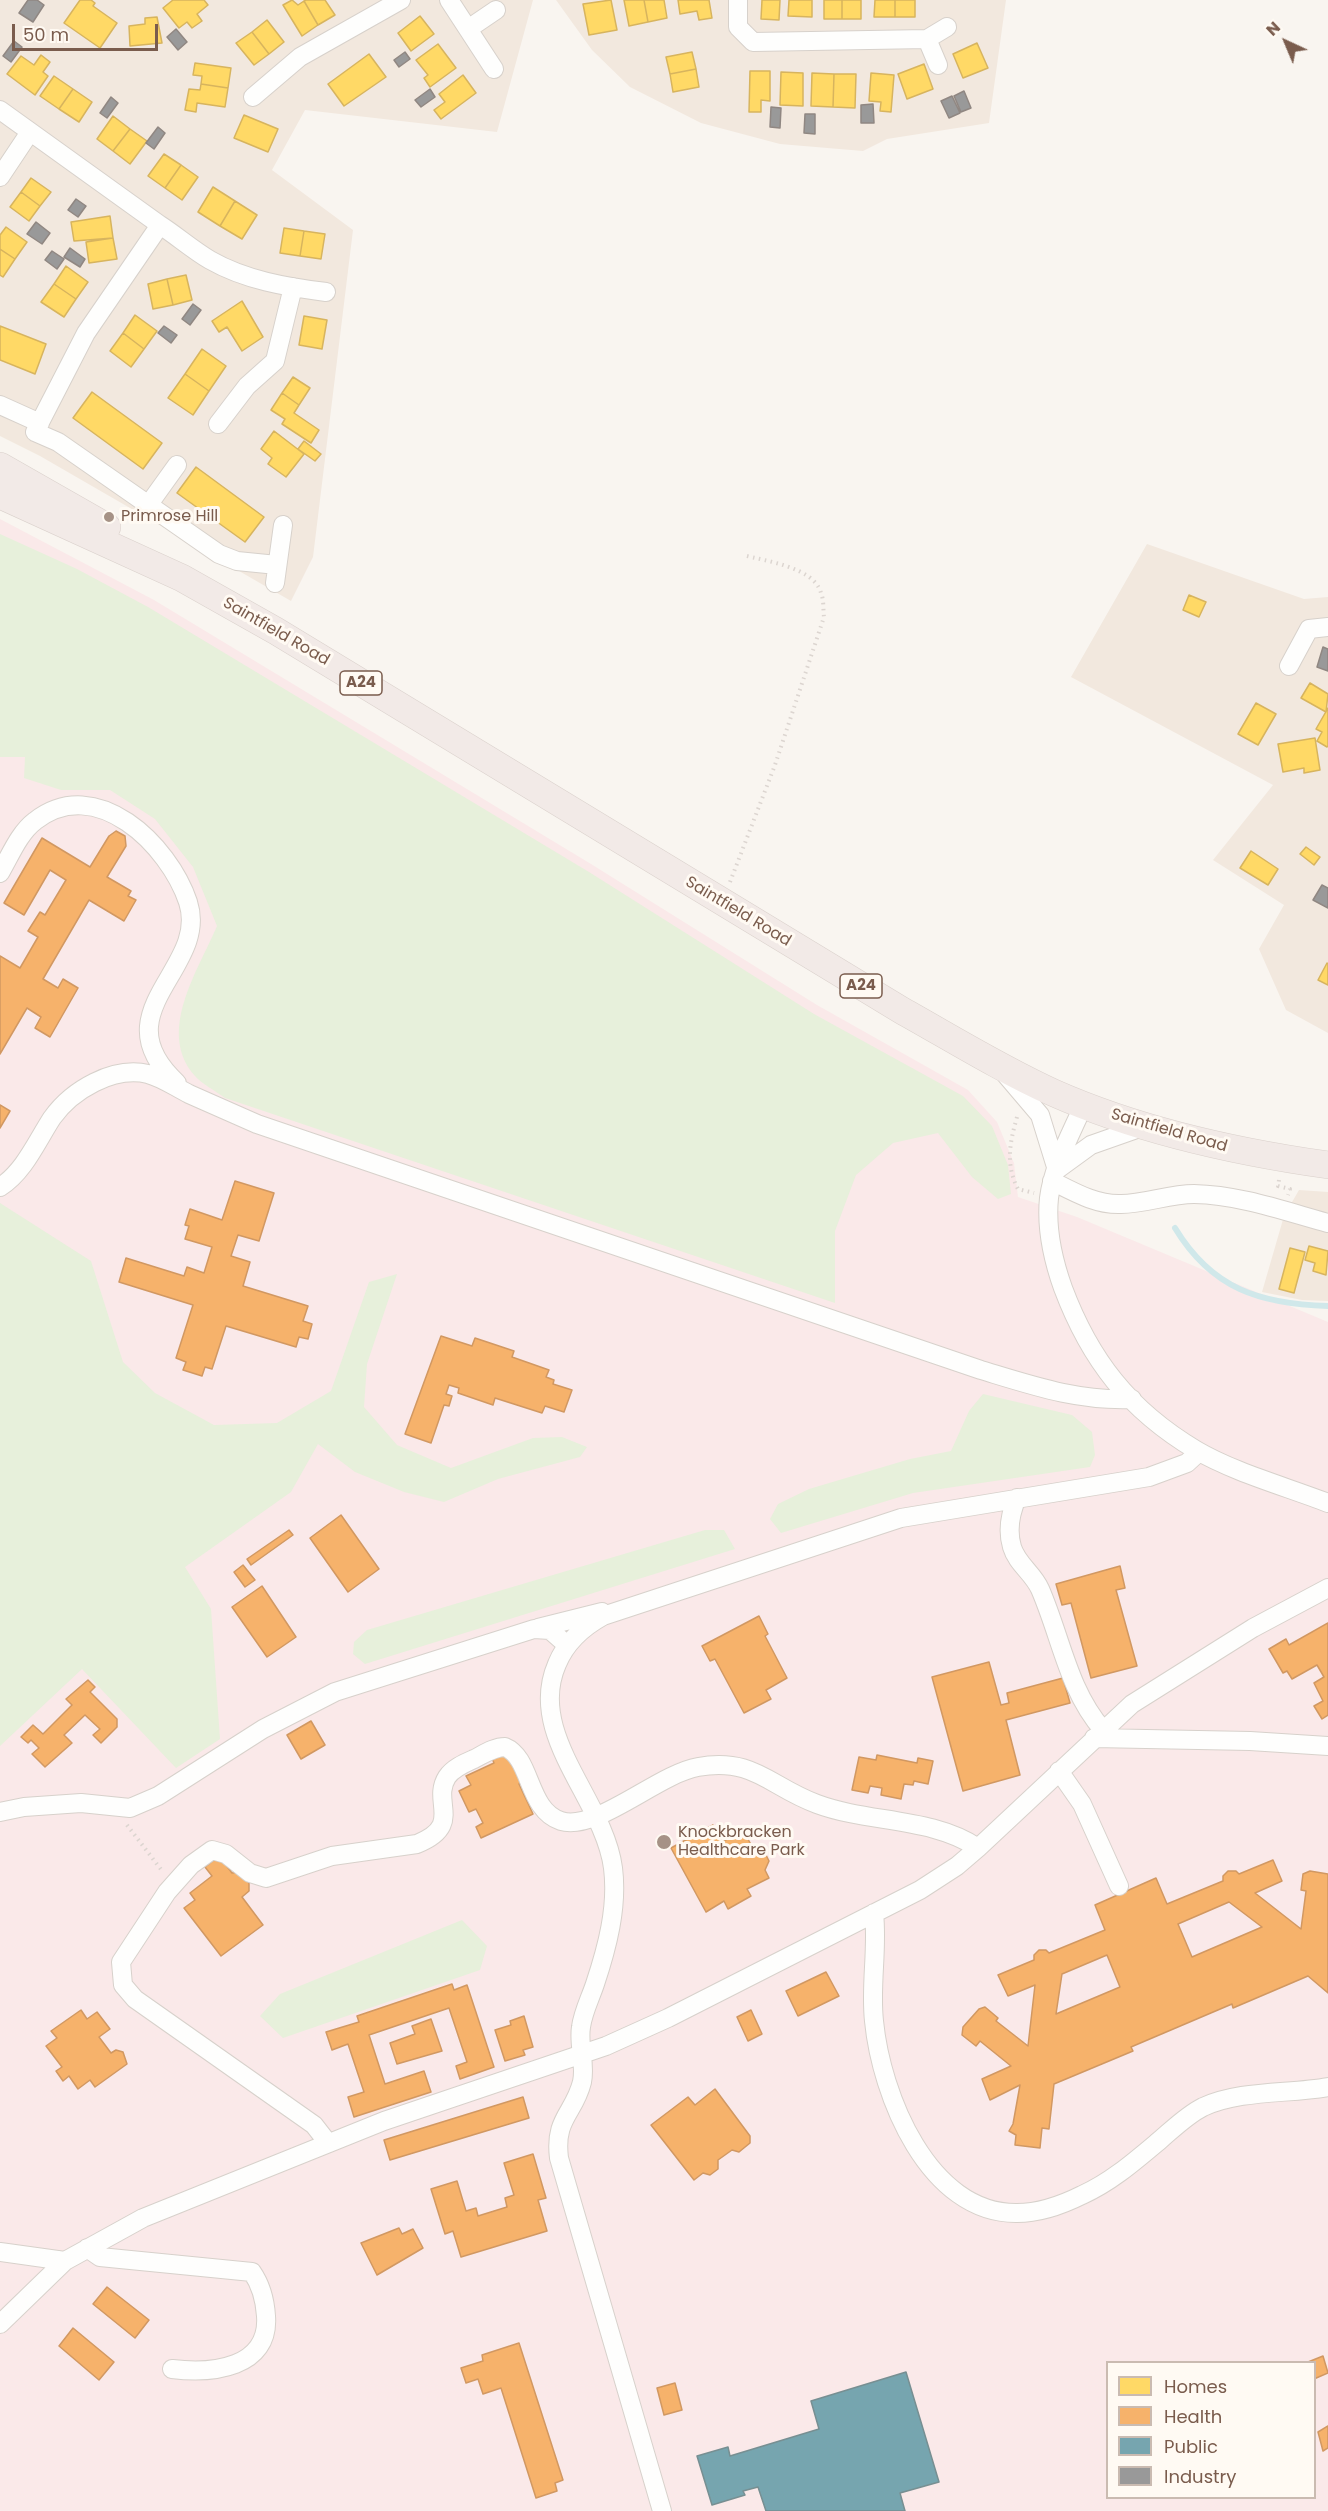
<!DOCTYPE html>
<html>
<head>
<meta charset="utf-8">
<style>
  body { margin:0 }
  #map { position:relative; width:1328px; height:2511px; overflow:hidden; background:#f9f5f0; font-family:Poppins,sans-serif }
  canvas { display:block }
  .legend { position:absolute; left:1106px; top:2361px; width:210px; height:138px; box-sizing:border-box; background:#fffaf3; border:2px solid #cabbb1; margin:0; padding:8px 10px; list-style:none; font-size:18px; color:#7a5c4d }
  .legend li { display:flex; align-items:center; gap:12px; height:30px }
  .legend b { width:30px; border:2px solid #cabbb1 }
  .north { position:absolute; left:1256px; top:12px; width:60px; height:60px; -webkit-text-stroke:4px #fffaf3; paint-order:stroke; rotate:316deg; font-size:16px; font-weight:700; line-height:24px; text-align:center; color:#7a5c4d }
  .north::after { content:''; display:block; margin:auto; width:21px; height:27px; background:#7a5c4d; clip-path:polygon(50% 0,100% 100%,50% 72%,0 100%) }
  .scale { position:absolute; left:12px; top:24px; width:146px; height:27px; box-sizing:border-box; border:3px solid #7a5c4d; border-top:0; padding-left:8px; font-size:18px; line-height:21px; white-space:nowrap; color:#7a5c4d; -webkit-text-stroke:4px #fffaf3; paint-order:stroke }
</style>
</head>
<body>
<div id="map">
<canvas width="1328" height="2511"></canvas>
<ul class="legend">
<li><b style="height:16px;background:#ffd966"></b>Homes</li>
<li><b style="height:16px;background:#f6b26b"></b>Health</li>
<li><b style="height:16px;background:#76a5af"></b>Public</li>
<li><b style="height:16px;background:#999"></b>Industry</li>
</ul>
<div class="north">N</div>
<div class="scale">50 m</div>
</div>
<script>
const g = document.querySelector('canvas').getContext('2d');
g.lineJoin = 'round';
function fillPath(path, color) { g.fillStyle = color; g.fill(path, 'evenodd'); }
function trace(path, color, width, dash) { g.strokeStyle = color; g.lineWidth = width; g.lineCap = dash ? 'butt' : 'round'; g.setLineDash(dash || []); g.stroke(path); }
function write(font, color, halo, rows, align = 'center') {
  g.font = font + ' Poppins,sans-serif'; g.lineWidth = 6; g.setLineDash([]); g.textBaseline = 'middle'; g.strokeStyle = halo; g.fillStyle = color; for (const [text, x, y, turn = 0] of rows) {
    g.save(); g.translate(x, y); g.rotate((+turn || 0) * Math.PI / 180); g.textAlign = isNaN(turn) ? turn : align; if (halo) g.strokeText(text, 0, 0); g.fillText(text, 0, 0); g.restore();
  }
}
fillPath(new Path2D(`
  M0,0h533l-36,132 -192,-22 -33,60 81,60 -40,327 -22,44 -251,-145 -40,-20z
  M556,0h450l-17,123 -102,16 -24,12 -83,-7 -79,-21 -71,-36 -38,-37z
  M1147,544l157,55 24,-2v436l-42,-23 -27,-61 25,-44 -71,-45 60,-75 -202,-108z
  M1299,1190l29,2v109l-26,-1 -40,-8 22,-76z`), '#f2e8de');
fillPath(new Path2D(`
  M0,519l154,81 437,264 226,141 151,85 29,32 17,41 4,34 59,20 251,105v1189h-1328zM1108,2362h206v136h-206z`), '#fae9e9');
fillPath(new Path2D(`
  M0,534l77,35 71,38 441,265 225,142 149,82 29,30 16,39 3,29 -13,5 -26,-22 -34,-44 -45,10 -37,32 -21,56v72l-610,-205c-9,-7 -22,-13 -30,-22 -39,-44 3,-105 22,-150l-24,-59 -38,-48 -45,-29h-49l-37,-12 1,-21h-25z
  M0,1203l91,58 32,101 32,31 59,32 63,-2 54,-32 38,-109 28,-8 -30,90 -3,43 33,38 54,23 82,-30 29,-1 25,10 -7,10 -82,22 -54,23 -40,-10 -49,-20 -37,-28 -27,48 -106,75 26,42 9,130 -44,29 -94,-99 -82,77z
  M983,1394l89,21 20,17 3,23 -5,12 -177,26 -132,40 -11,-14 8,-15 31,-15 101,-30 41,-8 18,-40z
  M705,1530h19l11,19 -370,115 -12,-10 1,-12 13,-12z
  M462,1920l25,26 -7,24 -197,68 -23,-22 20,-22z`), '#e7f0db');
const homes = new Path2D(`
  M80,0h11l4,3 -2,3 24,17 -17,25 -36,-25z
  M173,0h31l4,5 -11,9 5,7 -10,7 -5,-6 -8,6 -16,-20z
  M292,0l6,5 6,-4 14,24 -16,11 -19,-31z
  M306,0h19l10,15 -17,10 -14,-24z
  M611,0l6,30 -28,5 -6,-31z
  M624,0h20l4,22 -19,4z
  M644,0h20l3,18 -19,4z
  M678,0h31l3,18 -13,2 -2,-9 -17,3z
  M762,0h18l-1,20 -18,-1z
  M789,0h23v17l-24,-1z
  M824,0h18v19h-18z
  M842,0h19v19h-19z
  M875,0h20v17h-21z
  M895,0h20v17h-20z
  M420,16l14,18 -23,17 -13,-18z
  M157,17l5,26 -32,3 -1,-20 16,-2v-6z
  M267,20l17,22 -15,12 -17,-22z
  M252,32l17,22 -15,11 -18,-22z
  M977,43l11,25 -25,10 -10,-24z
  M438,44l18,24 -26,19 -6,-9 4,-3 -12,-15z
  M692,52l4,17 -26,5 -4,-17z
  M369,54l17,23 -42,29 -16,-22z
  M41,55l9,7 -7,10 5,4 -13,19 -28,-21 14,-18 13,9z
  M195,63l36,5 -3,20 -27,-4 1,-8 -9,-1z
  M924,64l9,25 -26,10 -9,-25z
  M696,69l3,18 -26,5 -3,-18z
  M750,71h20v30l-9,-1v12h-12z
  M781,72l22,1v33l-23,-1z
  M812,73l22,1 -1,33 -22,-1z
  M871,73l23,2 -3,37 -11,-1 1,-9 -12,-1z
  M834,74h22l-1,34 -22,-1z
  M463,75l13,18 -35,26 -7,-9 11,-8 -6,-8z
  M54,76l19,13 -14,20 -19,-13z
  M201,84l27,4 -3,19 -28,-4 -1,9 -11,-2 4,-21 11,1z
  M73,89l19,13 -13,20 -20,-13z
  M244,115l34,14 -10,23 -34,-14z
  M113,116l17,13 -17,22 -16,-12z
  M130,129l17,12 -17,23 -17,-13z
  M164,154l17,11 -16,23 -17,-12z
  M181,165l17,12 -16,23 -17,-12z
  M31,178l20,14 -11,14 -19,-14z
  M213,187l22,14 -15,25 -22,-14z
  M21,192l19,14 -11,15 -19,-14z
  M235,201l22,14 -15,24 -22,-13z
  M110,216l3,22 -39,3 -3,-19z
  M6,227l21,15 -12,17 -15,-10v-14z
  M284,228l20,3 -4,25 -20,-3z
  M304,231l21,3 -4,25 -21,-3z
  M113,238l4,21 -28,4 -3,-21z
  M0,249l15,10 -12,18 -3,-2z
  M66,266l22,16 -12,17 -22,-15z
  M186,275l6,25 -19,5 -6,-26z
  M167,279l6,26 -20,4 -5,-25z
  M54,284l22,15 -12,18 -23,-15z
  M242,301l21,36 -21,14 -15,-24 -8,5 -7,-11z
  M135,315l22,16 -13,18 -21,-16z
  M304,316l23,4 -5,29 -23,-4z
  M0,326l46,18 -11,30 -35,-14z
  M123,333l21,16 -13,18 -21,-16z
  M202,349l24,17 -17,25 -24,-17z
  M185,374l24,17 -16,24 -25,-17z
  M293,377l17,11 -11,17 -17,-12z
  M92,392l70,51 -19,26 -70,-51z
  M282,393l17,12 -5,8 25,17 -8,13 -29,-19 3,-5 -14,-9z
  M274,431l30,23 -18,23 -18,-13 4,-6 -11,-9z
  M304,441l17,13 -6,7 -17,-12z
  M196,467l68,50 -19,25 -68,-49z
  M1189,595l17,7 -7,15 -16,-7z
  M1310,683l18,11 -2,18 -25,-14z
  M1256,703l20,11 -18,31 -20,-11z
  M1328,708v38l-1,1 -10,-6 5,-9 -6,-3z
  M1315,738l5,32 -16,3v-5l-21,4 -5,-28z
  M1306,847l14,10 -6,8 -14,-11z
  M1251,851l27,18 -10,16 -28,-17z
  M1327,963l1,1v21l-10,-5z
  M1309,1246l19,5 -2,24 -13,-4 2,-8 -10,-3z
  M1290,1248l15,4 -11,41 -15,-4z`);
fillPath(homes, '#ffd966');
trace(homes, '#d7b45e', 1.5);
const health = new Path2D(`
  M116,831l9,5 1,10 -19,31 24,14 -3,5 8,4 -12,21 -35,-21 -46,79 15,9 5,-9 15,9 -28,49 -15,-9 6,-11 -14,-9 -27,46v-98l20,12 18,-31 -10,-6 12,-19 5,3 21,-35 -16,-10 -26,45 -20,-12 38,-65 48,29 19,-31z
  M0,1105l10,6 -10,17z
  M235,1181l39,12 -15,48 -21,-6 -7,21 19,6 -7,24 65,20 -5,15 9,3 -4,15 -9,-2 -3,10 -70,-21 -14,43 -7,-2 -3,9 -19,-6 3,-8 -10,-4 17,-53 -74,-23 7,-24 58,18 3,-9 17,6 8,-26 -27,-8 4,-13 -4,-1 5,-16 32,11z
  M441,1336l31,10 3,-8 39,13 -2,6 37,13 -3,7 8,3 -1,4 19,6 -8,22 -19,-6 -3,7 -47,-15 -2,7 -35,-12 1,-5 -10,-3 -3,9 6,2 -3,10 -5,-1 -13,38 -26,-9z
  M341,1515l38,54 -31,23 -38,-54z
  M289,1530l4,5 -42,30 -4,-6z
  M243,1565l12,15 -10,7 -11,-15z
  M1120,1566l5,22 -9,2 21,76 -46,12 -20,-75 -9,2 -6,-21z
  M262,1586l34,51 -29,20 -35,-50z
  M759,1616l9,18 -3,2 22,42 -21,12 5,9 -27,14 -29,-54 -5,2 -8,-15z
  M1328,1623v92l-6,4 -8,-13 9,-5 -9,-18 10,-6 -7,-12 -25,14 -5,-8 -4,2 -14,-24 17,-10 3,6z
  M989,1662l12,43 8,-2 -2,-10 56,-15 7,25 -64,17 14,55 -57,16 -31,-114z
  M88,1680l7,7 -5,5 27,27v8l-16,16 -8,-8 7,-6 -15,-14 -21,20 8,8 -27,24 -13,-13 7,-6 -8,-8 -3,3 -7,-6 12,-12 10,9 29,-29 -6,-6z
  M311,1721l14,24 -24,14 -14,-24z
  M508,1750l15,32 -4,2 14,30 -52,24 -5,-11 7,-4 -7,-14 -7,3 -10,-21 12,-6 -5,-9 28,-13 -2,-5z
  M877,1755l40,8 1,-5 15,3 -5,23 -14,-3 -1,4 -9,-1 -3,15 -20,-4 1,-7 -12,-2 -2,7 -16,-3 7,-33 17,3z
  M713,1825l9,17 21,-12 11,20 10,1 5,10 -4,9 4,8 -22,11 4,7 -23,13 -4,-8 -18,11 -35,-64z
  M219,1856l13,17 9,-1 8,11v8l-7,6 21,28 -42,31 -37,-48 11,-8 -5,-7 22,-17 -7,-9z
  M1273,1860l9,21 -27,12 46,36 5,-38 -5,-1 2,-16 7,-3 18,3v119l-20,-17 -75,32 -1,-4 -101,43 2,4 -79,33 -5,45 -7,-1 -2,20 -25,-3 1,-10 -7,-4 4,-7 7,-39 -30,15 -8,-21 29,-13 -31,-25 -4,5 -14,-11 1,-8 16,-18 6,-2 13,11 -2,3 32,25 7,-61 -27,11 -10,-21 36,-15v-5l5,-5h7l3,3 56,-23 -10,-25 61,-27 11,26 56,-23v-5l5,-5h8l3,3zM1229,1902l33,25 -70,30 -14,-33zM1107,1955l13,32 -64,27 6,-40z
  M826,1972l13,24 -41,20 -12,-25z
  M452,1984l2,6 13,-5 27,82 -34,12 -4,-13 11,-4 -18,-54 -80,27 16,49 39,-13 7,21 -77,25 -6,-20 16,-5 -16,-48 -16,6 -6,-18 33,-10 -2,-6z
  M81,2010l6,9 10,-7 13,17 -11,8 12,16 5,-3 7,2 4,12 -32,23 -5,-7 -12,9 -9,-13 -6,5 -7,-10 6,-4 -16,-21 11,-8 -6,-7z
  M751,2010l11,24 -14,7 -11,-24z
  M524,2016l9,31 -10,3 2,5 -20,6 -10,-31 16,-5 -1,-4z
  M431,2019l11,32 -45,13 -7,-21 25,-9 -3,-8z
  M715,2089l35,47v7l-11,9 -7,-2 -14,10v9l-8,6 -7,-2 -9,7 -43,-55 37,-28 7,8z
  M523,2097l6,21 -139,42 -6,-20z
  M533,2154l13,44 -8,2 9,31 -86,26 -8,-26 -8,3 -14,-45 26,-8 9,30 10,-3 2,8 29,-9 -2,-9 9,-3 -10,-32z
  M399,2228l3,6 11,-5 10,19 -46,27 -16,-32z
  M107,2287l42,33 -14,18 -42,-34z
  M73,2328l41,34 -15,18 -40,-34z
  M519,2343l44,137 -8,3 2,8 -21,7 -35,-110 -18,6 -5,-15 -12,4 -5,-15 22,-7 -1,-6z
  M1323,2356l5,17 -14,6v-17h-6z
  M675,2383l7,27 -18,5 -7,-27z
  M1328,2426v22l-5,3 -5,-19z`);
fillPath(health, '#f6b26b');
trace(health, '#d19862', 1.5);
const public = new Path2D(`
  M906,2372l33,110 -39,11 5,18h-139l-8,-24 -15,4 2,4 -33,10 -15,-49 31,-9 2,9 89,-27 -8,-28z`);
fillPath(public, '#76a5af');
trace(public, '#778f92', 1.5);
const industry = new Path2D(`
  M28,0h9l7,5 -11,17 -14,-9z
  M176,29l11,13 -9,8 -11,-13z
  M14,41l8,6 -11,15 -8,-6z
  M405,52l5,7 -11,8 -5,-7z
  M430,89l5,8 -14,10 -6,-7z
  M964,91l7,17 -10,4 -7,-16z
  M952,96l8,17 -11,5 -8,-17z
  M111,97l7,6 -11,15 -7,-5z
  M873,104l1,19h-13v-18z
  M771,107l10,1 -1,20 -10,-1z
  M805,114h10v20l-11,-1z
  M158,127l7,6 -11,16 -8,-6z
  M76,199l10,7 -8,11 -10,-7z
  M36,222l14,11 -8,11 -15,-10z
  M70,248l15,11 -5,8 -16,-10z
  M52,251l12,8 -7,10 -12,-9z
  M193,304l8,6 -11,15 -8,-6z
  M164,326l13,9 -6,8 -13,-10z
  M1323,647l5,2v22l-11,-4z
  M1322,885l6,3v20l-15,-8z`);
fillPath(industry, '#999');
trace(industry, '#908782', 1.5);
trace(new Path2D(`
  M1175,1228c37,61 85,76 153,78`), '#d0e8ea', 6);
const minor = new Path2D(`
  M449,0l45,69
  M738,0v27l15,15 174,-3 20,-12
  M468,29l28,-19
  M927,39l11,26
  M253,97l47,-40 101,-57
  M0,110l160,115 -74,108 -51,99 23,10 161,112 18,7 40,4
  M0,177l30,-45
  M160,225c17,11 33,25 50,35 35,20 76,27 116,32
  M0,405l40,18
  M218,424l29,-38 28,-25 18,-74
  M149,504l28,-39
  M275,583l8,-58
  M1289,666l20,-37 19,-2
  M0,873c10,-17 19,-40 35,-52 61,-48 134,24 153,81 22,67 -89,109 -11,181
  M1006,1075l34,40 17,55
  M1084,1104c-13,30 -31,62 -35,94 -3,30 4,62 14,90 27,72 66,122 133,162 37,22 91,37 132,53
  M1058,1169l33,-24 54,-19
  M1052,1181c22,11 44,24 69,23 24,0 48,-10 73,-10 46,1 90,17 134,29
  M0,1187c24,-15 37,-46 52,-69 20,-28 61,-52 96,-44 15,4 27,13 41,20 23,10 45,20 68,30l724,246c53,16 96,31 151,29
  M1017,1498c-7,16 -10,32 -5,49 5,17 21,26 28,42 21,48 28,101 63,141
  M538,1628l64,-16
  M1094,1738l156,3 78,5
  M1059,1771l23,33 37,82
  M0,1812l24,-5 57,-4 49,5 28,-12 105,-67 72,-37 199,-63 16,1 17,15
  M874,1913c4,36 -4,72 0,108 7,73 54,193 143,192 22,0 45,-8 65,-18 29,-13 53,-34 78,-55 13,-11 27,-25 43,-33 37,-17 85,-13 125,-20
  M328,2143l-14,-18 -179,-126 -12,-14 -2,-23 46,-70 24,-27 21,-15 14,4 24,19 16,5 66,-22 85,-12c47,-19 14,-42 30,-67 6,-9 18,-14 27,-18 10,-5 20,-12 31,-12 27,11 22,63 56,74 35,11 97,-47 137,-54 56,-10 72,20 119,37 51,19 115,13 161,44
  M87,2248l13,9 152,15c9,13 13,28 14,44 4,52 -54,58 -94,53
  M0,2252l65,9
  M0,2324l65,-63 78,-43 241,-97 222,-75 62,-28 252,-128 37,-24 21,-18 154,-144 121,-76 75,-40
  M662,2511l-103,-353c-5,-40 15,-44 23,-76 4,-18 -4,-37 -1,-55 2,-15 9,-28 14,-43 12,-36 23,-77 18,-116 -9,-69 -87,-133 -56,-204 9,-22 26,-37 46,-48l298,-98 248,-41 38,-14 12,-11`);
const highway = new Path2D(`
  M0,466l107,61
  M0,495l182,83 94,53 625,379c50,28 100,59 153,83 86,38 182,59 274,72`);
trace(minor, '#d7d1cb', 20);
trace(highway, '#dad1cc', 28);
trace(new Path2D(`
  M730,882l45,-117 49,-148c-1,-8 0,-17 -3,-24 -7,-26 -56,-32 -78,-38
  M1017,1117c-7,25 -12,47 1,72l16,4
  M1279,1180l-1,6 12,3 -2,6
  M127,1825l36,47`), '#dcd5d0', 4, [1.5, 4.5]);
trace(minor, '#fefefd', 18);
trace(highway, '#f2eae7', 27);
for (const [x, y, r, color] of [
  [109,517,6,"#a69286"],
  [664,1842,8,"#a69286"]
]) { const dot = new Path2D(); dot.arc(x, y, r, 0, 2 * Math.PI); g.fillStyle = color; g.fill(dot); trace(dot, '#fffaf3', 2); }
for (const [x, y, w] of [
  [361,683,42],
  [861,986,42]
]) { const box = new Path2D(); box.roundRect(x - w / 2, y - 12, w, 24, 4.5); g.fillStyle = '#fffaf3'; g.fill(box); trace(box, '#7a5c4d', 1.5); }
write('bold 15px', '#7a5c4d', null, [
  ["A24",361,683],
  ["A24",861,986]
]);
write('16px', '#7a5c4d', '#fffaf3', [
  ["Primrose Hill",121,517],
  ["Knockbracken",678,1833],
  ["Healthcare Park",678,1851]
], 'left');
write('16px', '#7a5c4d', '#fffaf3', [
  ["Saintfield Road",276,632,30],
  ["Saintfield Road",738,912,31],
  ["Saintfield Road",1169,1131,16]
]);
</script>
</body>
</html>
